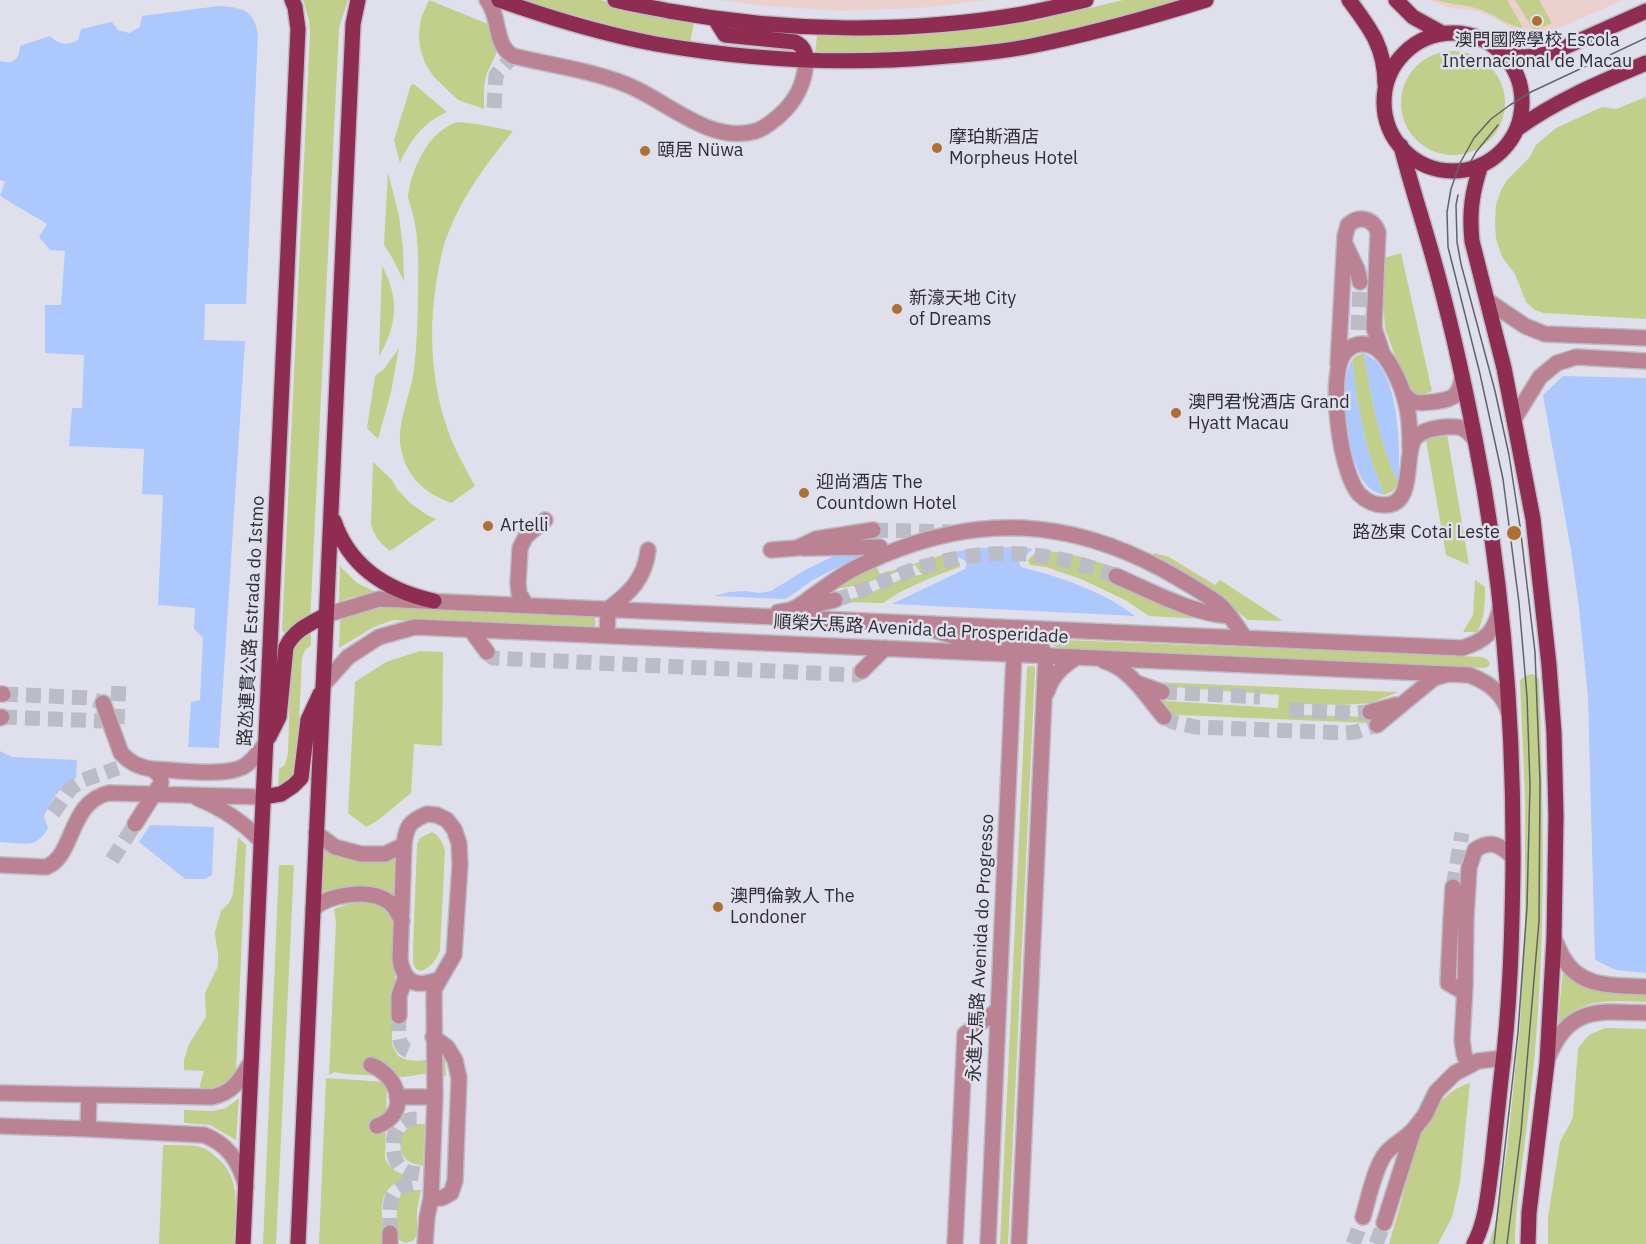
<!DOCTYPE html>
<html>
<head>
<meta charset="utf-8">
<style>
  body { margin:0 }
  canvas { display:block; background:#dfe0ec }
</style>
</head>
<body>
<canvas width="1646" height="1244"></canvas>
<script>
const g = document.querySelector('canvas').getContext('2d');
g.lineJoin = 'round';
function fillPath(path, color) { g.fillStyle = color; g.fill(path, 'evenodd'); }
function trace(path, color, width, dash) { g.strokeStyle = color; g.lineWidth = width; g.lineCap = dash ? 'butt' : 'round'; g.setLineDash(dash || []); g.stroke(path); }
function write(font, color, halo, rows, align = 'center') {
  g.font = font + ' "IBM Plex Sans","Noto Sans SC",sans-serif'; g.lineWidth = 5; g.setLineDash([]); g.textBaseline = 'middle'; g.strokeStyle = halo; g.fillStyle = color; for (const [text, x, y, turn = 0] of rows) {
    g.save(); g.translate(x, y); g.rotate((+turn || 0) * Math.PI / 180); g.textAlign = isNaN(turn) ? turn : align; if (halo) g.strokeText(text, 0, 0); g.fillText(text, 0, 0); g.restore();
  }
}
fillPath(new Path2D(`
  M718,0h272l-70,8 -80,3 -86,-6z
  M1429,0h194l-70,31 -14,3 -22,-3 -27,-15 -13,-5 -26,-3z`), '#ebd0ce');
fillPath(new Path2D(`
  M303,0h45l-9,28 -29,594c-12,-1 -17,4 -26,11l-2,-3 28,-597 -1,-13z
  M429,0l59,24 4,7 5,21 -10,21 -3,12v24l-26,-9 -24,-23 -9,-14 -5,-15 -1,-14 2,-16z
  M521,0h79l94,23 -4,20 -62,-13z
  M1123,0h65l-148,38 -77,11 -73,5h-75l2,-19 72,1 71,-6 76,-9z
  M1436,0h71l16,28c-15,-2 -29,-14 -44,-19 -14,-5 -29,-4 -43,-9z
  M1515,0h24l13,23 -18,8z
  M1401 103a52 52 0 1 1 104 0a52 52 0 1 1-104 0Z
  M414,84l33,28c-24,11 -36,27 -47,51l-6,-23 17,-55z
  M1646,97v222l-102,-6 -9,-3 -9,-8 -11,-28 -13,-17 -6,-18 -1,-16 1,-18 5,-15 6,-10 22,-22 7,-13 20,-17 46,-21 14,2z
  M458,122l19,2 36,7c-25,31 -49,62 -64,100 -7,16 -10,35 -13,53 -8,53 -4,107 16,157 6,15 15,30 23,45l-24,17c-26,-10 -44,-25 -50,-54 -5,-27 10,-53 13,-80 3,-25 4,-52 4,-77 0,-17 1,-34 -1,-50 0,-9 -2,-19 -4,-27 -1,-6 -4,-12 -5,-18 0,-4 2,-9 2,-13 7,-25 22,-55 48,-62z
  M388,172l11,44 4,33 1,32 -14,-27 -6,-9z
  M1401,253l31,138 -10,4 -9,-1 -6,-7 -22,-58 -2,-30 1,-41z
  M382,266c18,33 15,59 -3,91z
  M399,348l-8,44 -13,47 -11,-11 8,-52 9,-7z
  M1364,353c7,46 15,87 34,130l-5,8 -9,4 -16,-44 -11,-52 -5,-39 4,-4z
  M1447,434l22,131 -23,-10 -20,-115 6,-4z
  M373,462l19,18 5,9 13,14 17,12 9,4 -46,32c-10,-8 -15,-14 -19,-26z
  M1039,549l39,7 33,10 -12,9 50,19 53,25 -53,-3 -22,-15 -46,-22 -35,-12 -16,-2 -2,-5z
  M1154,553l15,4 46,28 5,-5 63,41 -35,-1 -39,-31 -41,-27 -16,-7z
  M946,554l14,9v4l-30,11 -30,14 -17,11 -45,-1 28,-7 42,-19 14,-1 -7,-10c-26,10 -53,22 -82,24l8,-6 35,-17 4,8z
  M340,566l17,17 23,11c-15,1 -28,1 -41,9z
  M1475,580l10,7c0,16 0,31 -8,45h-14l10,-17z
  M383,606l208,9 4,3 1,6 -2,3 -4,1 -197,-8 -19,7 -35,21 1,-27 5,-4z
  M311,632v13l-6,5 -3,8 -5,105 -5,15 -14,10 1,-19 6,-4 3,-12 3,-100c5,-10 9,-17 20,-21z
  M1041,639l441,18 5,2 3,4 -1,3 -4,2 -424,-20 -5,-1z
  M420,651l23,1 -1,94 -28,-2 -3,49 -34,28 -11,6 -18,-14 7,-131 31,-20z
  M1030,666h4l1,3 -27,575h-8l27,-577z
  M1533,674l6,5c4,116 7,232 -2,347 -3,41 -8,82 -13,123 -4,31 -9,63 -9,95h-26l6,-19 12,-76 13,-124 5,-98v-131l-5,-116 7,-5z
  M1153,682l246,10 -29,11 -28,2 -38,-1v11l66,2 8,3 -9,3 -191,-8 -10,-2 -13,-15 11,3 112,7 1,-13 -106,-8 -9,-1z
  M432,832c8,4 10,10 13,19l-5,99c-3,10 -10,18 -19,21l-5,-2 -3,-6v-14l4,-105 3,-6z
  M238,837l8,8 -10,227c-8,18 -18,17 -35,22l-1,-10 4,-13 -20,-1v-10l5,-16 17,-27 -1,-24 13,-27v-14l-2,-9 -1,-11 6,-21 8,-8 4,-9z
  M322,843l79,9 -3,53 -10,-10 -70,4z
  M279,865h15l-18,379h-13z
  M365,902h13l16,13 2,41 -2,46 -2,10v33l6,11 9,4 12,1 13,-2h13l1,17 -23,-2 -19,3 -59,-3 -11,-2 -5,3 7,-153 -2,-13 14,-5z
  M1563,969l83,24v9c-31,-1 -65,-5 -88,22z
  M1605,1028l41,1v215h-98v-27l12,-75c4,-9 10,-16 13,-26l5,-68 11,-13z
  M326,1078l61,4 -2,76c5,13 14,15 27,19 -41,10 -28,35 -28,67h-65z
  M1470,1083l-10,99 -8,35 -14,27h-49c5,-18 11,-36 15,-54 10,-38 23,-95 66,-107z
  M239,1098l-3,42 -26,-15 -26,-2v-13l29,1 13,-3z
  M425,1124l-2,42c-5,-1 -13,-3 -17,-7 -9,-9 -7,-27 5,-33 4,-2 10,-2 14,-2z
  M163,1145c11,0 23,0 33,1 7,1 15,6 20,11 27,20 19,57 18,87h-75z
  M410,1190h11l-4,20v25l-4,6 -8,2 -6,-3c-3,-10 -4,-37 2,-46 3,-3 5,-3 9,-4z`), '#c2cf8a');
fillPath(new Path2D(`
  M219,6c23,2 34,2 39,28l-12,270h-41l-1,36 41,1 -26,407 -31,-1 3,-45 9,-2 3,-62 -9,-9 1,-21 -37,-3 5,-110 -21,-1 2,-45 -75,-3 3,-38h10l2,-53 -39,-2v-48h16l4,-54 -15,-1 -11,-13 8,-13 -47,-28 5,-14 -5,-2v-119c12,4 20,-2 20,-15l30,-10c9,9 17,10 28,4l3,-11 31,-7 6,8 11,3 11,-6 2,-11z
  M1364,353c4,3 8,5 12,8 23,25 25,90 22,122 -19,-42 -27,-85 -34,-130z
  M1352,360l5,39 11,52 16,44c-8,-2 -14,-5 -19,-12 -17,-22 -28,-100 -13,-123z
  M1563,376l83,2v595l-30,-3 -21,-10 -7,-262 -9,-91 -8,-57 -28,-155z
  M1021,547l12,2 -14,13 2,5c39,10 82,24 114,49l-243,-12 73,-35 2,-7 -15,-9 21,-5z
  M866,553l-53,27 -27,19 -72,-3 15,-4 16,-1 14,2 12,-2 34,-21 29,-14z
  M0,751l12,6 65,3 -1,18c-16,9 -26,22 -32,39l4,11c-12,22 -26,15 -48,14z
  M150,825l64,2 -2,48 -7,4h-20l-46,-37z`), '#adc8fc');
trace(new Path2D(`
  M494,108l2,-33 17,-19
  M1358,330l2,-48
  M873,530l78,2
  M835,600c24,-7 45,-18 69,-27 76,-27 136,-26 212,3
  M487,652l6,6 363,17 6,-4
  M1162,692l98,5
  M3,694l87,4 13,5
  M1289,710l66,3 15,-1
  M2,717l100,4
  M1164,717l9,5 23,5 149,6 11,-1 21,-7
  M117,724l2,-42
  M53,813l18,-25 12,-8 35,-12
  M112,860l23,-36
  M1453,887l9,-54
  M399,1016c0,15 -4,34 15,36
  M419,1174c-6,-1 -13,-1 -18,-6 -10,-9 -11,-36 1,-45 5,-4 12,-4 18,-4
  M390,1233c1,-28 -6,-46 28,-49
  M1353,1244l10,-27
  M1376,1244l8,-21`), '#bcbcc7', 15, [15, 8]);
const minor = new Path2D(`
  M487,0c14,17 6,44 26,56 37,9 76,14 112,28 40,15 84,61 131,47 8,-2 17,-10 23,-15 17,-15 26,-32 27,-56
  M1346,246l11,23 3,13
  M1488,301l37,25 20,8 101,4
  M1338,364l7,-128 3,-11c11,-10 25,-7 30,7l-4,96 8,24
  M1403,393c3,3 7,8 12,9 8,2 33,-1 39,-6 6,-5 7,-12 8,-19
  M1514,419l26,-42 17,-14 19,-6 70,4
  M1410,448c0,-13 0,-27 -3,-40 -4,-20 -20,-63 -43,-64 -9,-1 -18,5 -22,13 -13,26 -2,115 17,137 6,6 15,11 24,11 34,2 20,-52 32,-67 7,-8 19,-10 29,-11 17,-1 21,0 31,13
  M803,548l77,-1
  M771,550l26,-2 19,-9 57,-9
  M1116,576c35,15 76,38 114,40
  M526,605l-7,-12 -1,-10 2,-35 6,-12 19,-16
  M800,608l35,-8
  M778,612c5,-1 12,-1 17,-4 7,-3 13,-9 19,-13 11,-8 22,-16 34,-23 10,-6 22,-11 33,-16 98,-42 187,-37 281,13 19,11 40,22 58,36 10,9 17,22 25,33
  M326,615l53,-16 1083,49c23,-7 33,-16 38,-40
  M470,629l17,23
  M931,629l30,10 68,2 13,8 4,6 -27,589
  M607,635l1,-26c22,-16 37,-31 40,-59
  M1104,661c26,7 43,36 60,56
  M862,671l23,-23
  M1137,683l25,9
  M323,685l25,-28 31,-20 36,-10 1054,48c19,7 35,18 40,39
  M1047,692c5,-17 16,-26 30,-35
  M0,694h3
  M103,703l18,50c9,10 18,14 31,16 24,1 70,8 91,-2 10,-6 16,-15 23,-24
  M1370,712l26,-7
  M0,718l2,-1
  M1377,725l57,-47 11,-3
  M197,798c25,10 46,24 64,43
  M427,814l10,1 10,5 7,9 5,14 1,22 -6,90 -14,24c-21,8 -35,7 -40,-19l4,-115c2,-19 6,-24 23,-31z
  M135,824l26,-41 -1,-8 -8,-6
  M316,833l19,14 26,7h24l19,-9
  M0,865l46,2c29,-11 22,-65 63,-74l154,4
  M313,909c16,-15 57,-21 76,-7 6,4 9,12 13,19
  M1451,919l2,-32
  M1554,938c3,7 6,15 10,21 17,30 53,26 82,28
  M1465,987l-5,3 -12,-7 3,-64 15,-1
  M399,1016v-20l7,-20
  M1548,1058c20,-52 51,-47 98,-45
  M371,1065c28,11 40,49 6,61
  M1469,1066l-5,-12 -2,-14 3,-53 1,-69 3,-50 6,-18c16,-11 25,-5 38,7
  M0,1093l212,4c21,-4 29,-18 39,-35
  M397,1097h38
  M0,1126l88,3 116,6c24,9 36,27 42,52
  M88,1129l1,-34
  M431,1198h11l9,-5 4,-12 4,-103 -4,-18 -8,-13 -14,-10
  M1363,1217c5,-17 12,-51 23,-64 7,-9 18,-13 26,-22
  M1384,1223l30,-94 11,-14 11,-23 19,-19 14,-7 9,-5 26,-3
  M390,1244v-11
  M425,1244l2,-27 4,-19 4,-101 -1,-102v-5l6,-11
  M955,1244l10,-210 33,-24
  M988,1244l26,-590`);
const major = new Path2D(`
  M499,0c51,18 104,34 157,44 92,16 187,21 280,13 31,-2 64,-5 95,-11 59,-12 117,-28 175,-46
  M615,0c18,5 36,7 54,11 116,21 238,23 354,3 21,-4 42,-9 63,-14
  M1349,0c21,28 36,47 36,84
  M1396,0l17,17 29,16
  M715,19l10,16 70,7c8,4 11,9 11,18
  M1384 102a69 69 0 1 1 138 0a69 69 0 1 1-138 0Z
  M1503,53l21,4 14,-1 18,-5 90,-40
  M1517,129c40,-29 84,-47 129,-66
  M1401,146c9,36 21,72 31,108 17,60 31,123 43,185 28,141 39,284 38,428 -1,71 -3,142 -12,212 -3,28 -6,56 -9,84 -4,27 -5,56 -18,81
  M1481,165c-9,27 -12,47 -9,76l32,127 29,151 16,146 5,68 2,84 -2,121 -7,125 -18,150 -1,31
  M334,521c16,47 54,70 100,80
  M269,737l10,-20 7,-70c9,-18 24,-23 40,-32
  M263,797l18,-3 12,-8 8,-8 7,-58 12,-26
  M243,1244l55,-1215 -3,-22 -3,-7
  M298,1244l55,-1220 5,-24`);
trace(minor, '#bcbcc7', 18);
trace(major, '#bcbcc7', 18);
trace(minor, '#ba8292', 15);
trace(major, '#8e2c52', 15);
trace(new Path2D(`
  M1471,161l5,-9 22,-27
  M1458,195l-2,10 1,37 4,22 34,127 14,64 11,71 15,126 5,130 -1,139 -18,211 -14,112
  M1494,1244l24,-212 9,-125 3,-122 -3,-88 -8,-94 -16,-124 -23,-105 -32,-127 -1,-35 4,-23 9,-26 14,-25 17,-19 19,-14 21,-13 115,-54`), '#62636a', 1.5);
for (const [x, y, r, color] of [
  [1537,21,6,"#ad6f34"],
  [937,148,6,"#ad6f34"],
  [645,151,6,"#ad6f34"],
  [897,309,6,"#ad6f34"],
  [1176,413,6,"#ad6f34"],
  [804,493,6,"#ad6f34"],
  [488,526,6,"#ad6f34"],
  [1514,533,8,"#ad6f34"],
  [718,907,6,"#ad6f34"]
]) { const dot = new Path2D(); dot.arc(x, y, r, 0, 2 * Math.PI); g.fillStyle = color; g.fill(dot); trace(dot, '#dfe0ec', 2); }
write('18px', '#2e2e33', '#dfe0ec', [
  ["澳門國際學校 Escola",1537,41,"center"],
  ["Internacional de Macau",1537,62,"center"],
  ["摩珀斯酒店",949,138],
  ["Morpheus Hotel",949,159],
  ["頤居 Nüwa",657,151],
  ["新濠天地 City",909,299],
  ["of Dreams",909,320],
  ["澳門君悅酒店 Grand",1188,403],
  ["Hyatt Macau",1188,424],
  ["迎尚酒店 The",816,483],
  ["Countdown Hotel",816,504],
  ["Artelli",500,526],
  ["路氹東 Cotai Leste",1500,533,"right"],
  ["澳門倫敦人 The",730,897],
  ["Londoner",730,918]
], 'left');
write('18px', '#2e2e33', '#dfe0ec', [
  ["路氹連貫公路 Estrada do Istmo",252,621,-87],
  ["順榮大馬路 Avenida da Prosperidade",921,630,3],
  ["永進大馬路 Avenida do Progresso",981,948,-87]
]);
</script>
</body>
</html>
